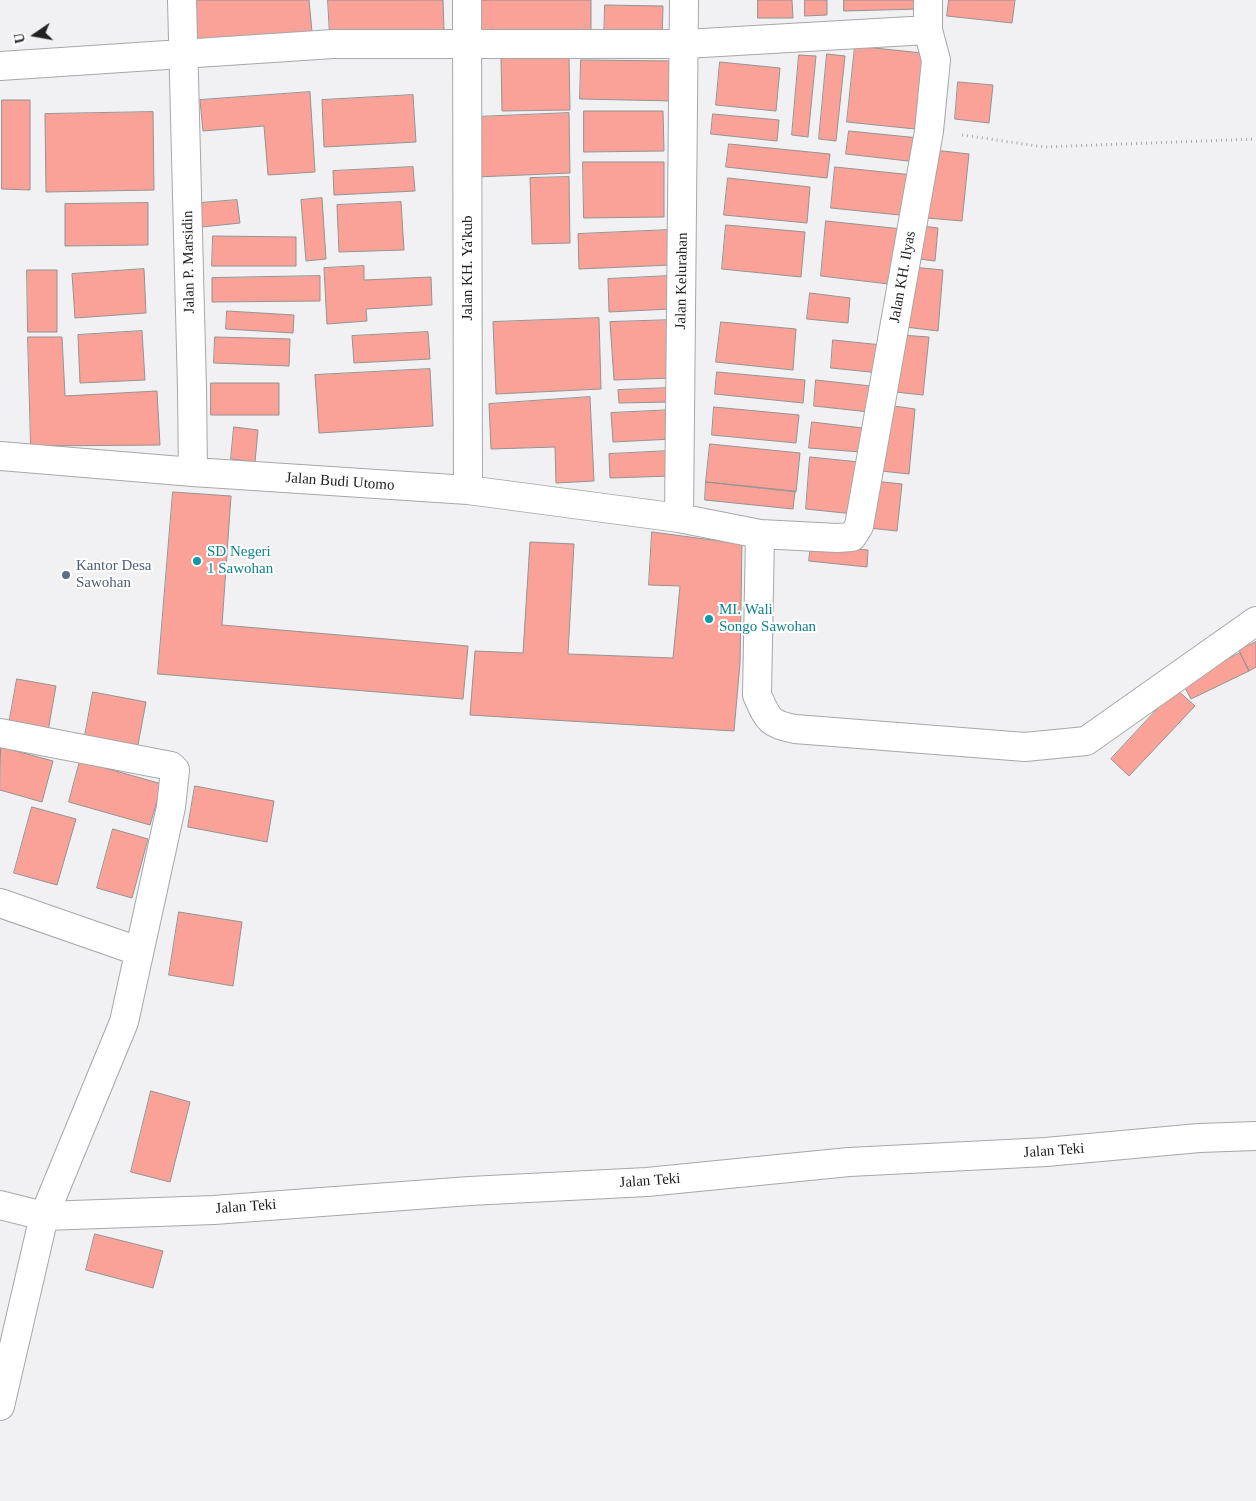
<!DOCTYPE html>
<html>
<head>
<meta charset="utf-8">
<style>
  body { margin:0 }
  #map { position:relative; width:1256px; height:1501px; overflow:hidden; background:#f1f1f3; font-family:"Times New Roman",serif }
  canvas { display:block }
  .north { position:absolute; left:10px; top:10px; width:50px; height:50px; -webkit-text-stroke:4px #fff; paint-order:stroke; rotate:258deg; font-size:14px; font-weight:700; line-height:20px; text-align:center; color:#222 }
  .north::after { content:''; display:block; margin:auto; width:18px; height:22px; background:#222; clip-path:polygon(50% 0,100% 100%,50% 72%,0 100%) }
</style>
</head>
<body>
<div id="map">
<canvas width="1256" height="1501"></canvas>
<div class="north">U</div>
</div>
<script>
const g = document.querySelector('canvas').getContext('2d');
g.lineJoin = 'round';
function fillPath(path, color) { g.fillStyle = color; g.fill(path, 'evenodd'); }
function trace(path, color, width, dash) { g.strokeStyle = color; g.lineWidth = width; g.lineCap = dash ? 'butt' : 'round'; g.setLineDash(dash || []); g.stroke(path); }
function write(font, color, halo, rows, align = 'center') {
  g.font = font + ' "Times New Roman",serif'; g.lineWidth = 4; g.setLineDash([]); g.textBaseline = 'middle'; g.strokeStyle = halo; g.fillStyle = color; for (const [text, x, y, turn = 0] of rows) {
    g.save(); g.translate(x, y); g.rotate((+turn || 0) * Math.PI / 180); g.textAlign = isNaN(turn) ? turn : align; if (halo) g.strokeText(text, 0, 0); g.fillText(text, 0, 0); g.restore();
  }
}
const building = new Path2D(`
  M195,0h114l3,32 -114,10z
  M328,0h115l1,30 -114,6z
  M474,0h117v34h-117z
  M758,0h34l1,18h-35z
  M805,0h22v15l-22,1z
  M844,0h76v9l-76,2z
  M949,0h66l-3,23 -65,-7z
  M605,5l58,1 -1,35h-58z
  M855,46l77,8 -7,76 -78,-8z
  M827,54l18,2 -9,85 -17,-2z
  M799,55l17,1 -8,81 -16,-2z
  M569,57l1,53 -68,1 -1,-53z
  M581,60l94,1 -1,40 -94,-2z
  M720,62l60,6 -4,43 -60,-6z
  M958,82l35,3 -4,38 -34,-4z
  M310,92l5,80 -47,3 -4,-49 -61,5 -3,-31z
  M413,95l3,47 -92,5 -2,-47z
  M2,100h28v90l-28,-1z
  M584,111h79l1,40 -80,1z
  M153,112l1,78 -108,2 -1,-78z
  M569,113l1,60 -93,4 -2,-60z
  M713,114l66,6 -2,21 -66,-7z
  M849,131l70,7 -2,24 -71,-8z
  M729,144l101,10 -3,24 -101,-11z
  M934,150l35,4 -7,67 -35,-3z
  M583,162h81v55l-80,1z
  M413,167l2,24 -81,4 -1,-24z
  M835,167l78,8 -4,41 -78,-8z
  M569,177l1,66 -38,1 -2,-66z
  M728,178l82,9 -3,36 -83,-8z
  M322,198l4,61 -20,2 -5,-61z
  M237,200l3,23 -38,4 -2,-24z
  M401,202l3,48 -65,2 -2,-47z
  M148,203v42l-83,1v-42z
  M826,221l76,8 -5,56 -76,-9z
  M726,225l79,7 -4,45 -79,-8z
  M922,226l16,2 -3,33 -16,-2z
  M669,230l2,35 -92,4 -1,-35z
  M213,236l83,1v29h-84z
  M364,266v14l67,-3 1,28 -66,4 1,12 -40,3 -3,-56z
  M912,267l31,3 -5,61 -33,-4z
  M144,269l2,44 -71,5 -3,-44z
  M27,270h30v62h-29z
  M320,276v25l-108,1v-24z
  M669,276l1,33 -61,3 -1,-33z
  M810,293l40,5 -2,25 -41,-4z
  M227,311l67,4 -1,18 -67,-4z
  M599,318l2,71 -105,5 -3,-72z
  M673,320l1,58 -60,2 -4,-58z
  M721,322l75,7 -3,41 -77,-8z
  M142,331l3,49 -65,3 -2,-48z
  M428,332l2,27 -76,4 -2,-27z
  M901,335l28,2 -6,58 -28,-3z
  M28,337h34l3,59 92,-5 3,54 -129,1z
  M215,337l75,2 -1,27 -75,-3z
  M833,340l49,5 -2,28 -49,-5z
  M430,369l3,57 -114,7 -4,-58z
  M717,372l88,8 -2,23 -88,-9z
  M816,380l55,6 -2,26 -55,-6z
  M211,383h68v32h-68z
  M670,388v14l-51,1 -1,-13z
  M590,397l4,84 -38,2 -1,-36 -64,2 -2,-45z
  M887,405l28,4 -6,65 -28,-3z
  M714,407l85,8 -3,28 -84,-8z
  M672,410l1,29 -60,3 -2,-29z
  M812,422l51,6 -2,24 -52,-4z
  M234,427l24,3 -3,32 -24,-3z
  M710,444l90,9 -4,39 -90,-10z
  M670,451l1,25 -61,2 -1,-24z
  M810,457l49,5 -5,52 -48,-5z
  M874,481l28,3 -5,47 -28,-3z
  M706,482l89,9 -2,18 -88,-9z
  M173,492l58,4 -9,129 246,21 -5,53 -305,-25z
  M652,532l90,12 -2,119 -6,68 -264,-16 5,-64 48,2 7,-111 44,2 -6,110 105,4 7,-72 -31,-1z
  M811,545l57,5 -1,17 -58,-6z
  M1256,642v25l-7,4 -10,-21z
  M1240,653l9,18 -58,28 -9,-17z
  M17,679l39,7 -8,45 -39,-7z
  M1176,689l19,17 -66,70 -18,-17z
  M93,692l53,10 -9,48 -53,-9z
  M1,747l52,14 -11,41 -42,-12z
  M80,761l82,23 -12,41 -81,-23z
  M195,786l79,15 -7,41 -79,-15z
  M32,807l44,12 -19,66 -43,-12z
  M113,829l35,10 -16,59 -35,-10z
  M179,912l63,10 -9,64 -64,-11z
  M151,1091l39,11 -20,80 -39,-10z
  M95,1234l68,17 -10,37 -67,-18z`);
fillPath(building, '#faa198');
trace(building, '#949292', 1);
const minor = new Path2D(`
  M182,0l10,389 1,83
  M467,0l1,490
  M0,66l333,-22h352l243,-14
  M0,456l193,16 275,18 211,28 81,16 77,4 15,-1 7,-11 70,-395 7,-71 -8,-30v-30
  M679,518l5,-518
  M760,534l-3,161c11,24 11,29 38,34l230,18 61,-6 170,-120
  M0,733l171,33 4,4 -4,37 -47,215 -80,194 -44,190
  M0,903l138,48
  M0,1205l44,11 170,-6 256,-19 177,-9 202,-20 197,-10 153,-14 57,-2`);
trace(minor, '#a6a7a8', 30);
trace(new Path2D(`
  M962,135l82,12 212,-8`), '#a9a9aa', 3, [1, 4]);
trace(minor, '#fff', 28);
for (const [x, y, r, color] of [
  [197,561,5,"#0f9aa8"],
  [66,575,5,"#5c6f8a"],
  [709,619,5,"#0f9aa8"]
]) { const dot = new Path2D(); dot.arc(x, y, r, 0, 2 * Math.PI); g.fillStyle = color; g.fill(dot); trace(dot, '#fff', 2); }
write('15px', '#222', '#fff', [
  ["Jalan P. Marsidin",189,262,-91],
  ["Jalan KH. Ya'kub",468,268,-90],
  ["Jalan KH. Ilyas",903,277,-80],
  ["Jalan Kelurahan",682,281,-89],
  ["Jalan Budi Utomo",340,482,4],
  ["Jalan Teki",1054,1151,-4],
  ["Jalan Teki",650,1181,-4],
  ["Jalan Teki",246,1207,-4]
]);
write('15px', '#0d838f', '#fff', [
  ["SD Negeri",207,552],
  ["1 Sawohan",207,569],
  ["MI. Wali",719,610],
  ["Songo Sawohan",719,627]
], 'left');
write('15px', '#4e5e75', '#fff', [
  ["Kantor Desa",76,566],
  ["Sawohan",76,583]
], 'left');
</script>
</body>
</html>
